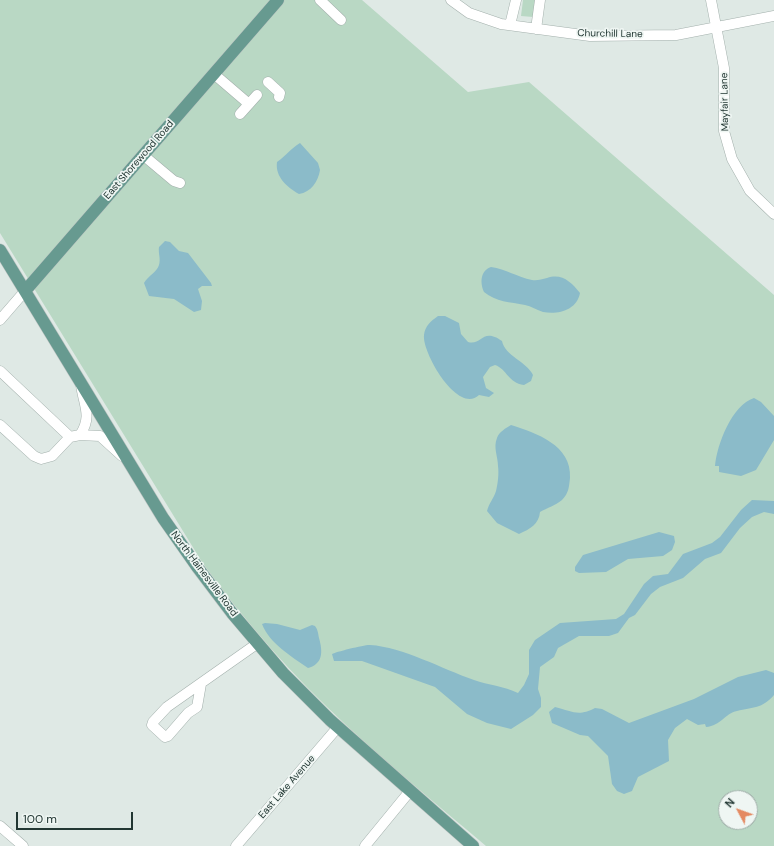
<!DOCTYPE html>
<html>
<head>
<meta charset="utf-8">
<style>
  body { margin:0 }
  #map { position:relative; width:774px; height:846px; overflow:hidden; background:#dfe9e5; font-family:"DM Sans",sans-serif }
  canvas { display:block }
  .north { position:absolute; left:718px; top:790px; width:40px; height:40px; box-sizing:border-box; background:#eff6f3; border:1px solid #9daaa6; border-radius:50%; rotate:311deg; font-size:11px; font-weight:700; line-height:16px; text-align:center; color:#223733 }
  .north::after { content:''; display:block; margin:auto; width:14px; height:18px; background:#e48a62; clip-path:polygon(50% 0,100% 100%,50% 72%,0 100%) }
  .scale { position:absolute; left:16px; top:812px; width:117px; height:18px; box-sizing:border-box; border:2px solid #223733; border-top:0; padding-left:5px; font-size:12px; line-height:14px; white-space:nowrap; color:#223733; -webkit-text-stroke:3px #eff6f3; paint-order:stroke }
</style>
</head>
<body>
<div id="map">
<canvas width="774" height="846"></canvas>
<div class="north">N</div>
<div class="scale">100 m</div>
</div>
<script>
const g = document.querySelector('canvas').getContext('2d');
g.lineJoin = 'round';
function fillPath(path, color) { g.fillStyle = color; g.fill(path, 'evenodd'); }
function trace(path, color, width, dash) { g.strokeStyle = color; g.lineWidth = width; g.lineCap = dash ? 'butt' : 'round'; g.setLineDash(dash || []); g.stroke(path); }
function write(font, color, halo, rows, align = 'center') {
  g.font = font + ' "DM Sans",sans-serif'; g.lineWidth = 3.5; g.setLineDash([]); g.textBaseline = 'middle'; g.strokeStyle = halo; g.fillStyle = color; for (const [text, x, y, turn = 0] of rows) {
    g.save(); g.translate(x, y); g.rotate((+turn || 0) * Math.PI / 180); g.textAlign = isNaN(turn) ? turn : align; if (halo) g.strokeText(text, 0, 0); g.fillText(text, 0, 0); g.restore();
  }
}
fillPath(new Path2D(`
  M0,0h362l106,92 61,-10 245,213v551h-288c-47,-40 -95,-79 -140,-121 -53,-49 -102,-104 -144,-163l-202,-329zM726,798h24v24h-24z
  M523,0h13l-3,17 -12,-1z`), '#b9d8c4');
fillPath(new Path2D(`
  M300,143l18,20 2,7c-2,12 -9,22 -21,24 -12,-7 -24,-17 -22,-32 10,-7 12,-12 23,-19z
  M165,241l5,1 9,9 9,2 23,30 1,3h-10l-4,3 4,12 -1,9 -7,2 -20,-13 -25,-3 -5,-13c4,-7 13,-11 15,-18 2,-6 -1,-12 0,-18z
  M491,267c15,2 26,10 41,13 5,1 10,-1 15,-2 15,-5 24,4 33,15 -3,17 -22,22 -37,19 -6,-2 -12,-6 -18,-7 -15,-3 -29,-3 -41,-13 -4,-9 -4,-21 7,-25z
  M438,316h7l14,7 2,11 7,8c14,4 14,-15 34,-1 3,15 24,20 31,34l-2,6 -7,4c-16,-2 -17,-16 -29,-20l-5,2 -7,10 3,11 8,5 -5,4 -10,-2c-21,20 -57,-42 -55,-60 1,-9 7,-14 14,-19z
  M754,398l7,4 13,14v24l-18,30 -15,6 -22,-4v-6h-4c2,-22 17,-61 39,-68z
  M511,425c25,8 61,20 59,53 -1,8 -1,15 -8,22 -6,5 -15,8 -22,12 -1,12 -10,17 -21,22l-22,-11 -10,-12c2,-8 7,-13 9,-20 2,-8 3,-18 2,-25 0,-9 -5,-19 -1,-28 2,-6 9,-10 14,-13z
  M752,500l22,1v13l-10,-2 -12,5 -12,11 -19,25 -16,6 -22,19 -23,9 -9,7 -16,21 -6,3 -11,15 -9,3h-30l-21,12 -4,9 -14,10 -2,22 3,9v9l-8,8 -22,14 -24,-6 -20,-9 -32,-27 -73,-26h-28l-2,-7c3,-2 35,-10 38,-9 33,2 72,24 104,35 14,5 30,6 44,13l6,-8 5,-11v-24l6,-10 25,-17 56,-4 8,-5 20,-30 9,-8 15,-2 15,-20 29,-11 8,-6 21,-27z
  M659,532l15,4 1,6 -3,8 -9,6 -35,3 -22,13 -27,1 -4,-2v-4l8,-12z
  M265,623l12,1 23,6 12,-5 3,1c3,4 3,7 4,12 4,14 4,26 -11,30 -17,-12 -38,-24 -46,-44z
  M766,670l8,3v22c-12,14 -21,12 -37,16 -12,2 -16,15 -31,16l-1,-3 -7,1 -11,-6 -12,9 -7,12 1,21 -31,16 -6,14 -8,3 -7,-3 -5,-7 -4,-28 -20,-20 -8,-1 -28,-12 -3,-11 6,-5c17,4 23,10 40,1l7,1 27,14 65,-24 44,-22z`), '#8bbbc9');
const minor = new Path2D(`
  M320,0l21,20
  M451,0l18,13 32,11 89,12 86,-1 98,-19
  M711,0l13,68v63l8,28 18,32 24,23
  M510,25l6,-25
  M536,29l4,-29
  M214,74l35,30
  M268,82l12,11 -1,4
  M240,114l17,-19
  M143,155l31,26 6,2
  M0,320l25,-29
  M0,371l70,66
  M0,425l34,31 7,3 11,-3 18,-19 10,-2 20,1 22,20
  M80,435c13,-19 3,-31 1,-51
  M201,684l-4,23 -9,6 -20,23 -3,1 -13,-12 1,-3 14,-15 91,-64
  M0,826l23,20
  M236,846l102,-119
  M365,846l45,-55`);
const major = new Path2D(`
  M0,250l163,268 35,50 34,45 51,60 47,47 143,126
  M25,291l253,-291`);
trace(minor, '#a3b0ac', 11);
trace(major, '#bdc3c2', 13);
trace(minor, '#fff', 10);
trace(major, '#679a90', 12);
write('10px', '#223733', '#eff6f3', [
  ["Churchill Lane",610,34,1],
  ["Mayfair Lane",725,102,-91],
  ["East Shorewood Road",139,160,-49],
  ["North Hainesville Road",204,574,53],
  ["East Lake Avenue",287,787,-49]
]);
</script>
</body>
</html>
